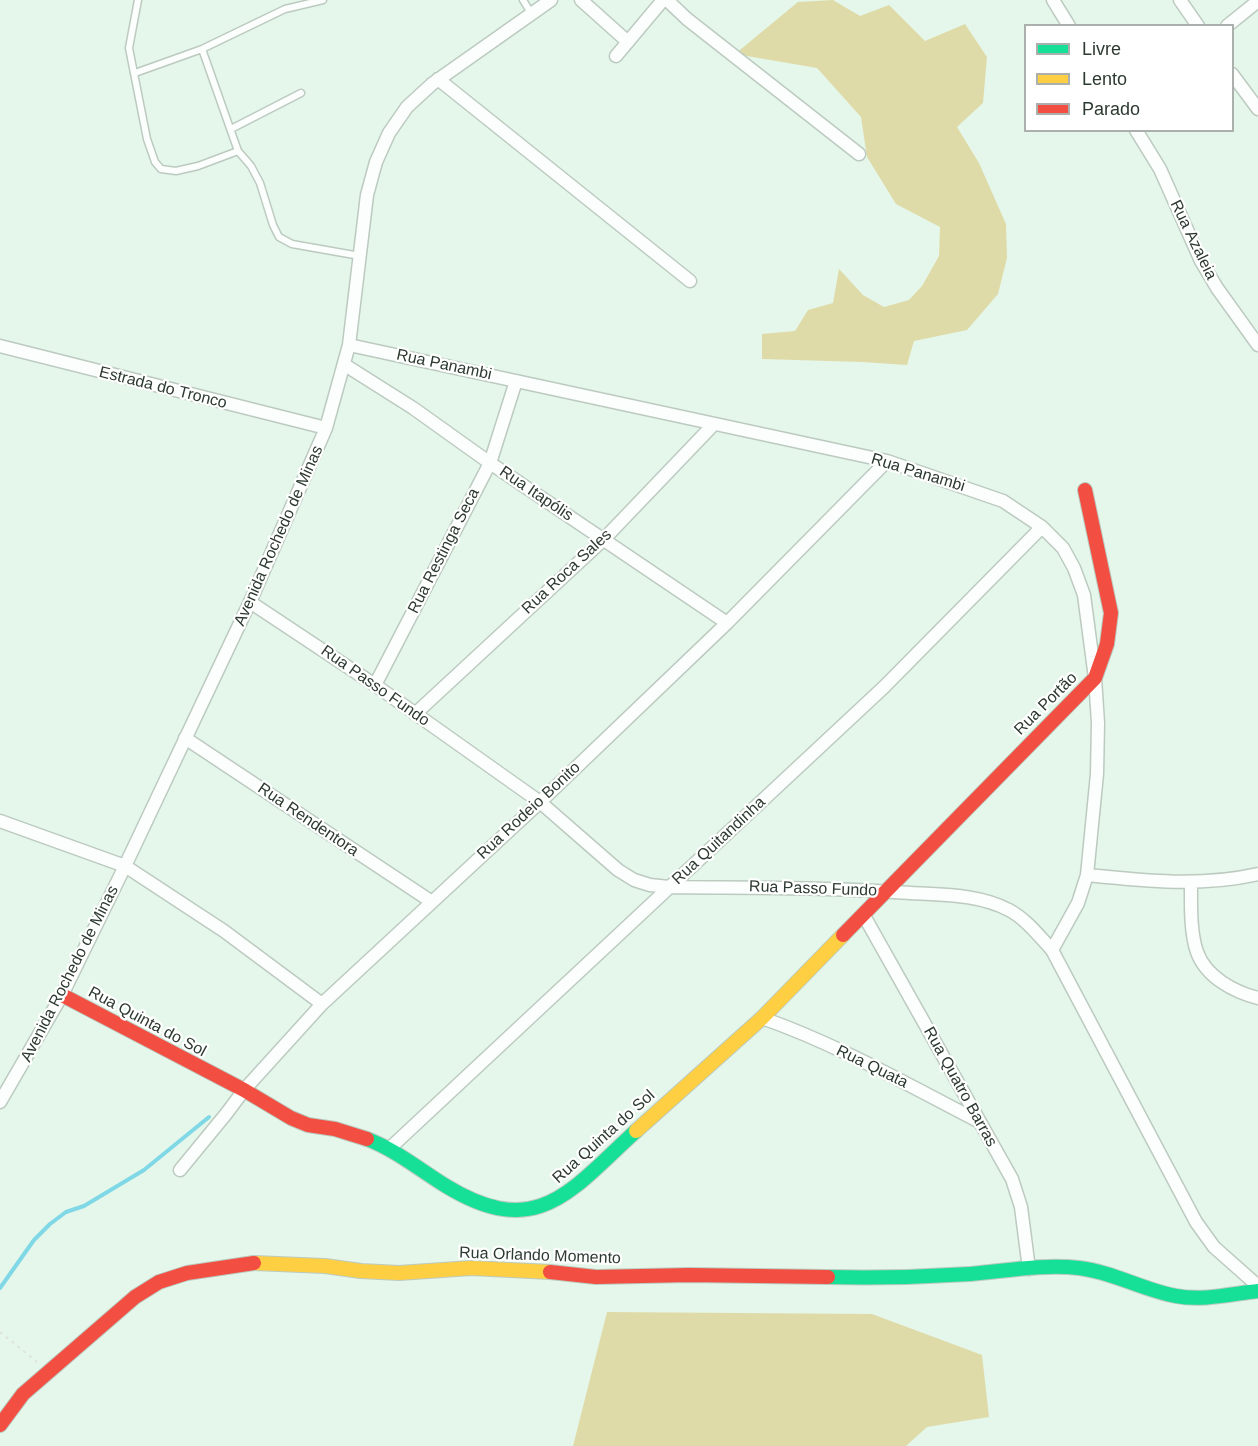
<!DOCTYPE html>
<html>
<head>
<meta charset="utf-8">
<style>
  body { margin:0 }
  #map { position:relative; width:1258px; height:1446px; overflow:hidden; background:#e5f7ea; font-family:Helvetica,sans-serif }
  canvas { display:block }
  .legend { position:absolute; left:1024px; top:24px; width:210px; height:108px; box-sizing:border-box; background:#fff; border:2px solid #abb0ad; margin:0; padding:8px 10px; list-style:none; font-size:18px; color:#2d3a31 }
  .legend li { display:flex; align-items:center; gap:12px; height:30px }
  .legend b { width:30px; border:2px solid #abb0ad }
</style>
</head>
<body>
<div id="map">
<canvas width="1258" height="1446"></canvas>
<ul class="legend">
<li><b style="height:8px;background:#16e098"></b>Livre</li>
<li><b style="height:8px;background:#ffcf43"></b>Lento</li>
<li><b style="height:8px;background:#f24e42"></b>Parado</li>
</ul>
</div>
<script>
const g = document.querySelector('canvas').getContext('2d');
g.lineJoin = 'round';
function fillPath(path, color) { g.fillStyle = color; g.fill(path, 'evenodd'); }
function trace(path, color, width, dash) { g.strokeStyle = color; g.lineWidth = width; g.lineCap = dash ? 'butt' : 'round'; g.setLineDash(dash || []); g.stroke(path); }
function write(font, color, halo, rows, align = 'center') {
  g.font = font + ' Helvetica,sans-serif'; g.lineWidth = 4.5; g.setLineDash([]); g.textBaseline = 'middle'; g.strokeStyle = halo; g.fillStyle = color; for (const [text, x, y, turn = 0] of rows) {
    g.save(); g.translate(x, y); g.rotate((+turn || 0) * Math.PI / 180); g.textAlign = isNaN(turn) ? turn : align; if (halo) g.strokeText(text, 0, 0); g.fillText(text, 0, 0); g.restore();
  }
}
fillPath(new Path2D(`
  M833,0l27,16 29,-11 36,36 40,-17 22,33 -4,46 -26,24 22,36 27,61 1,34 -9,36 -31,36 -53,11 -7,24 -45,-3 -100,-3v-25l33,-3 13,-21 25,-7 6,-34 24,26 21,12 25,-7 13,-14 17,-30 1,-29 -44,-23 -29,-47 -6,-40 -44,-49 -82,-14 63,-52z
  M607,1312l265,2 110,41 7,62 -62,10 -21,19h-333z`), '#dfdba9');
trace(new Path2D(`
  M0,1288l34,-48 16,-16 16,-12 18,-6 60,-36 65,-53`), '#80d8e7', 4);
const lane = new Path2D(`
  M138,0l-9,48 18,91 8,23 6,7 15,2 22,-5 40,-15
  M523,0l8,13
  M202,49l36,102 13,15 9,17 13,42 6,12 13,7 68,12
  M135,73l67,-24 83,-40 38,-9
  M231,129l70,-36`);
const street = new Path2D(`
  M581,0l47,42
  M667,0l20,19 172,135
  M1053,0l16,26
  M1180,0l18,26
  M1227,26l31,-25
  M616,56l47,-56
  M1232,74l26,35
  M438,79l252,202
  M1136,130l24,39 41,92 16,27 41,57
  M349,345l538,116 116,40 39,26 21,21 11,20 10,27 11,83 3,45 -1,51 -10,101 -9,28 -26,47
  M0,346l326,82
  M345,365l68,43 77,55 237,160
  M250,602l125,83 165,117 78,68 16,10 16,5 19,2c81,1 161,0 242,6 32,2 68,1 98,17 17,9 30,26 43,40l144,272 18,25 44,39
  M375,685l115,-222 26,-82
  M415,714l189,-175 110,-115
  M185,738l247,164
  M0,821l125,45 99,65 98,73
  M1087,875c58,6 113,12 171,-1
  M1191,883c0,21 -1,49 6,69 9,25 37,40 61,46
  M863,914l149,265 9,28 8,62
  M762,1018c75,26 146,67 216,103
  M0,1102l62,-107 63,-129 125,-264 76,-174 23,-83 18,-150 9,-33 13,-29 18,-26 25,-23 119,-84
  M389,1149l495,-462 158,-160
  M180,1170l46,-56 18,-24 78,-86 218,-202 187,-179 160,-162`);
const fast = new Path2D(`
  M367,1139c29,11 53,31 79,47 92,56 125,4 190,-55
  M828,1277c47,1 95,0 142,-3 36,-3 73,-10 109,-6 34,4 64,22 97,28 27,5 55,-2 82,-5`);
const slow = new Path2D(`
  M636,1131l126,-113 81,-83
  M254,1263l71,3 36,5 38,2 72,-5 79,4`);
const jam = new Path2D(`
  M843,935l252,-257 12,-34 4,-31 -26,-123
  M62,995l182,95 47,28 17,7 27,4 32,10
  M550,1272l46,5 93,-2 139,2
  M0,1425l23,-31 112,-97 24,-15 28,-9 67,-10`);
trace(lane, '#bccac0', 9);
trace(street, '#bccac0', 15);
trace(fast, '#bccac0', 16);
trace(slow, '#bccac0', 16);
trace(jam, '#bccac0', 16);
trace(new Path2D(`
  M0,1332l37,30`), '#dde3df', 2, [3, 4.5]);
trace(lane, '#fbfefc', 6);
trace(street, '#fbfefc', 12);
trace(fast, '#16e098', 14);
trace(slow, '#ffcf43', 14);
trace(jam, '#f24e42', 14);
write('16px', '#2d3a31', '#fff', [
  ["Rua Azaleia",1193,240,64],
  ["Rua Panambi",444,365,12],
  ["Estrada do Tronco",163,388,14],
  ["Rua Panambi",918,473,17],
  ["Rua Itapólis",536,494,34],
  ["Avenida Rochedo de Minas",279,536,-66],
  ["Rua Restinga Seca",444,551,-63],
  ["Rua Roca Sales",567,572,-43],
  ["Rua Passo Fundo",375,686,35],
  ["Rua Portão",1046,704,-45],
  ["Rua Rodeio Bonito",529,811,-43],
  ["Rua Rendentora",308,820,34],
  ["Rua Quitandinha",719,841,-43],
  ["Rua Passo Fundo",813,889,2],
  ["Avenida Rochedo de Minas",70,974,-63],
  ["Rua Quinta do Sol",147,1022,28],
  ["Rua Quata",872,1067,26],
  ["Rua Quatro Barras",960,1087,61],
  ["Rua Quinta do Sol",604,1137,-42],
  ["Rua Orlando Momento",540,1256,2]
]);
</script>
</body>
</html>
